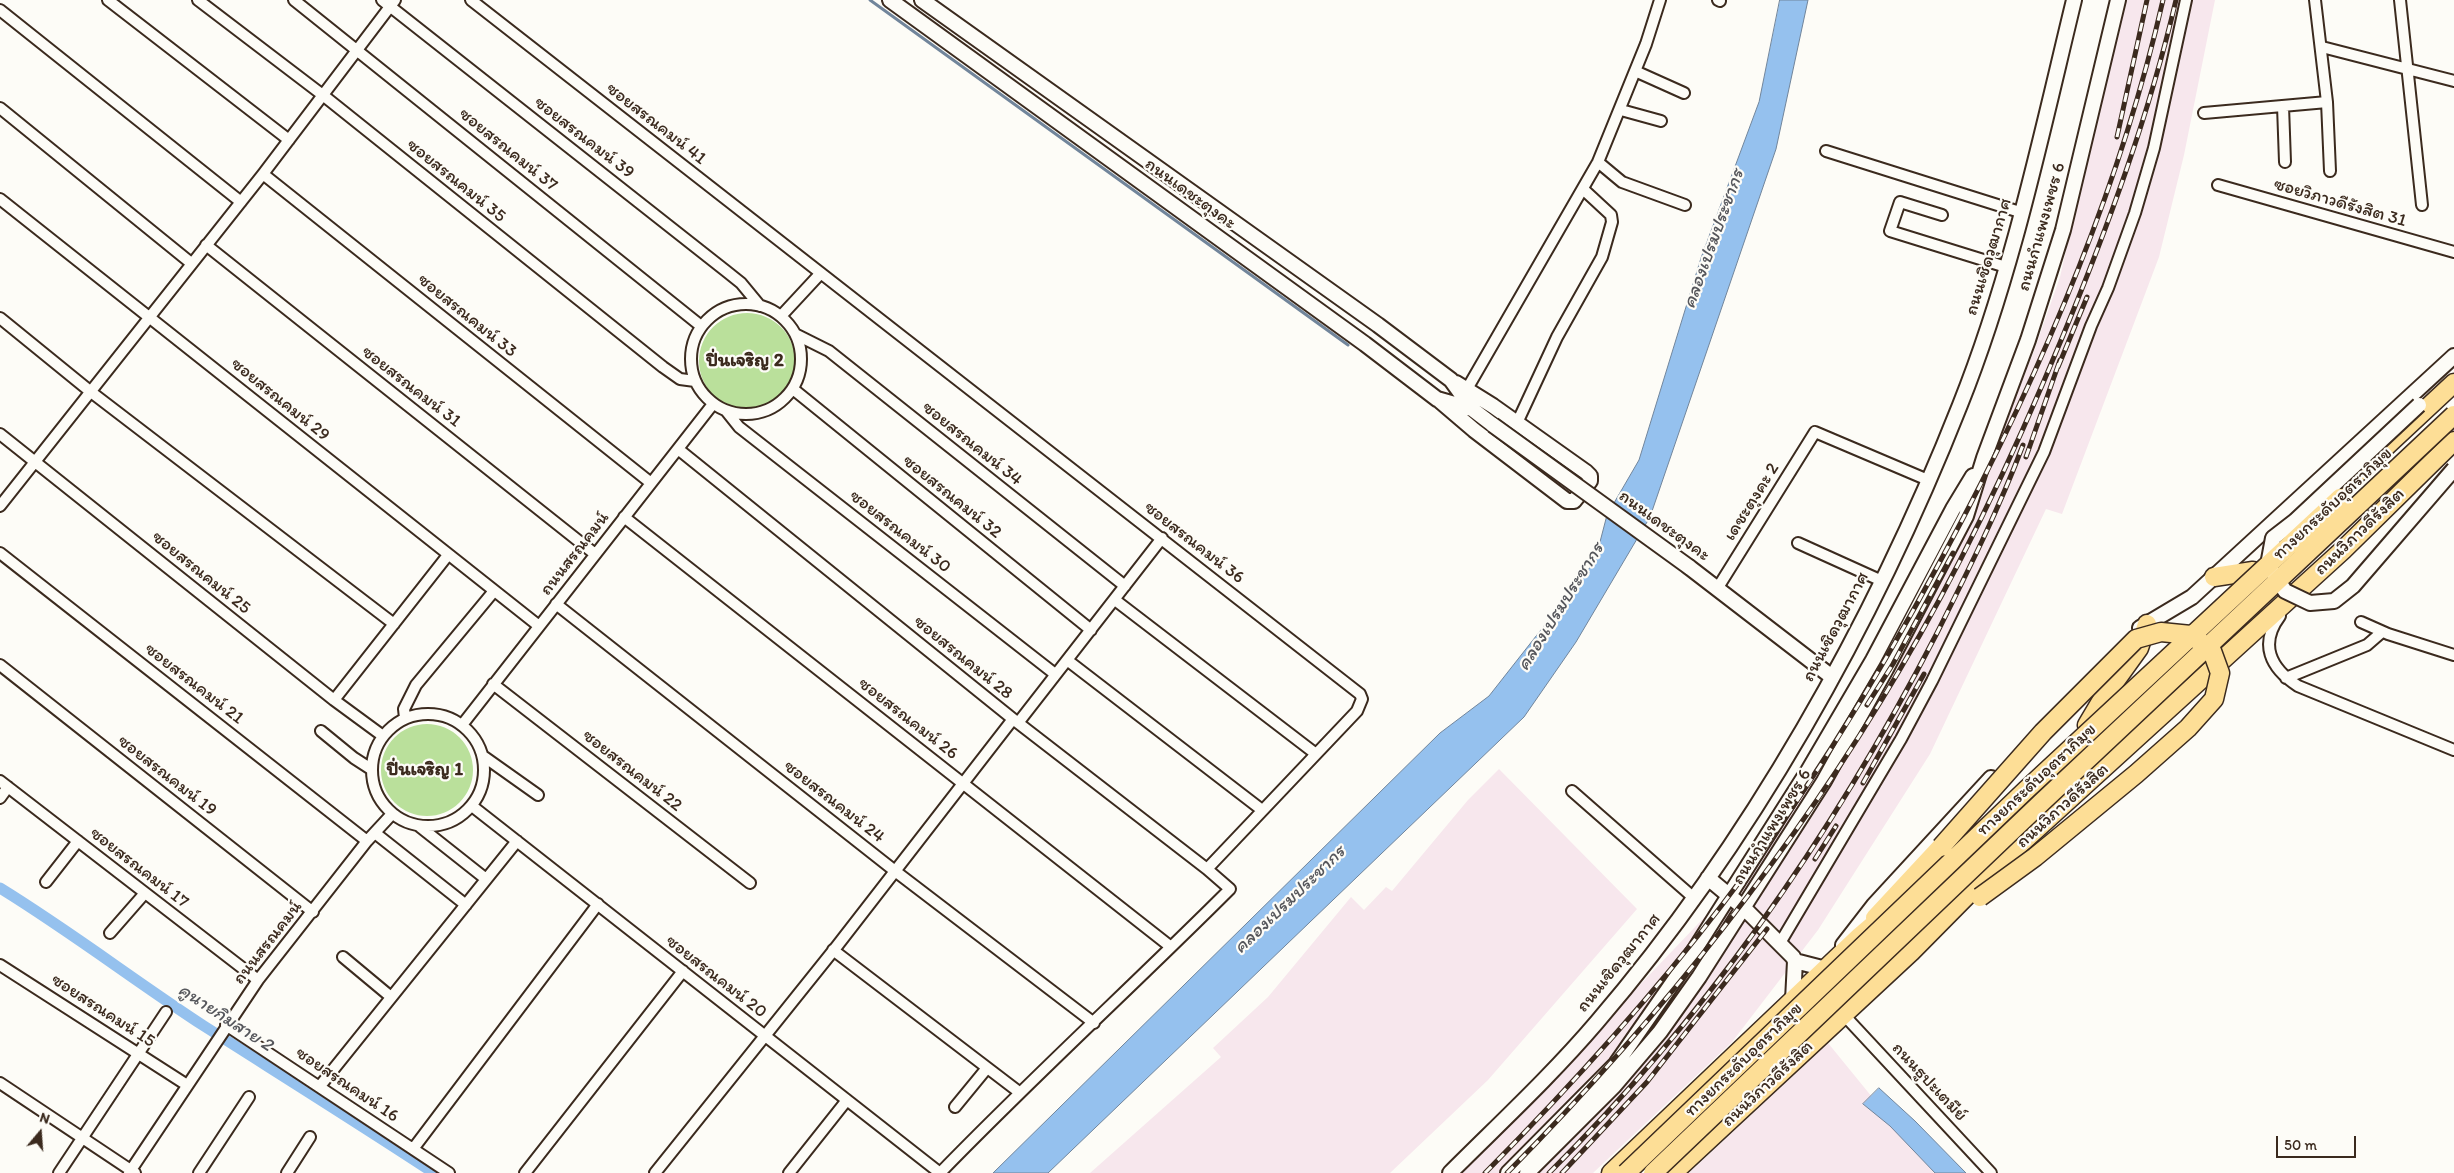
<!DOCTYPE html>
<html>
<head>
<meta charset="utf-8">
<style>
  body { margin:0 }
  #map { position:relative; width:2454px; height:1173px; overflow:hidden; background:#fdfcf7; font-family:Itim,sans-serif }
  canvas { display:block }
  .north { position:absolute; left:15px; top:1108px; width:50px; height:50px; -webkit-text-stroke:4px #fdfcf7; paint-order:stroke; rotate:18deg; font-size:14px; font-weight:700; line-height:20px; text-align:center; color:#3b2a1e }
  .north::after { content:''; display:block; margin:auto; width:18px; height:22px; background:#3b2a1e; clip-path:polygon(50% 0,100% 100%,50% 72%,0 100%) }
  .scale { position:absolute; left:2276px; top:1136px; width:80px; height:22px; box-sizing:border-box; border:2px solid #3b2a1e; border-top:0; padding-left:6px; font-size:15px; line-height:18px; white-space:nowrap; color:#3b2a1e; -webkit-text-stroke:4px #fdfcf7; paint-order:stroke }
</style>
</head>
<body>
<div id="map">
<canvas width="2454" height="1173"></canvas>
<div class="north">N</div>
<div class="scale">50 m</div>
</div>
<script>
const g = document.querySelector('canvas').getContext('2d');
g.lineJoin = 'round';
function fillPath(path, color) { g.fillStyle = color; g.fill(path, 'evenodd'); }
function trace(path, color, width, dash) { g.strokeStyle = color; g.lineWidth = width; g.lineCap = dash ? 'butt' : 'round'; g.setLineDash(dash || []); g.stroke(path); }
function write(font, color, halo, rows, align = 'center') {
  g.font = font + ' Itim,"Playpen Sans Thai",sans-serif'; g.lineWidth = 4.5; g.setLineDash([]); g.textBaseline = 'middle'; g.strokeStyle = halo; g.fillStyle = color; for (const [text, x, y, turn = 0] of rows) {
    g.save(); g.translate(x, y); g.rotate((+turn || 0) * Math.PI / 180); g.textAlign = isNaN(turn) ? turn : align; if (halo) g.strokeText(text, 0, 0); g.fillText(text, 0, 0); g.restore();
  }
}
fillPath(new Path2D(`
  M2122,0h93l-31,155 -25,102 -97,257 -16,-5 -116,245 -112,176 -86,112 -139,131h-133l258,-270 228,-370 87,-179 27,-77z
  M1499,769l138,140 -149,171 -98,93h-300l131,-116 -8,-9 55,-51 83,-100 13,13 22,-23 6,4 76,-91z
  M1828,1043l106,130h-245z`), '#f7e7ed');
fillPath(new Path2D(`
  M699 361a48 48 0 1 1 96 0a48 48 0 1 1-96 0Z
  M381 770a46 46 0 1 1 92 0a46 46 0 1 1-92 0Z`), '#bae09b');
const water = new Path2D(`
  M1780,0h28l-32,149 -126,368 -74,125 -52,75 -476,456h-55l447,-440 49,-37 106,-135 12,-46 32,-55 62,-202 58,-156z
  M1879,1088l36,33 51,52h-31l-45,-47 -27,-22z`);
fillPath(water, '#95c1ee');
trace(water, '#71859b', 1);
trace(new Path2D(`
  M870,0l478,345`), '#71859b', 3);
trace(new Path2D(`
  M0,888c70,43 135,93 204,138 77,49 154,97 230,147`), '#95c1ee', 11);
const street = new Path2D(`
  M108,0l181,140
  M198,0l126,96 339,271 17,12 15,2
  M294,0l407,326
  M382,0l344,271 15,12 19,23
  M471,0l889,694 2,5 -5,12 -150,158
  M1718,0l2,1
  M2315,0l12,102 3,69
  M2400,0l22,205
  M0,10l241,192
  M2322,47l132,34
  M1635,71l49,22
  M2283,106l2,56
  M0,108l191,155
  M1621,110l40,11
  M2204,113l123,-11
  M1826,151l197,62
  M1598,162l24,20 63,23
  M263,174l388,309
  M2218,185l236,67
  M0,199l539,427
  M1942,215l-42,-13 -10,29 116,36
  M206,245l389,309
  M691 359a55 55 0 1 1 110 0a55 55 0 1 1-110 0Z
  M781,316l39,-42
  M0,318l91,74 303,232
  M795,334l34,17 296,235
  M793,389l298,241
  M1467,389l131,-227 48,-118 14,-44
  M727,412l12,15 316,247
  M1517,423l40,-86 45,-80 10,-35 -1,-7 -27,-25
  M0,434l334,266 49,36
  M678,449l335,270 194,150 23,20c-96,96 -196,187 -290,284
  M0,506l263,-332 132,-174
  M624,517l547,430
  M1798,543l84,38
  M0,553l367,288
  M1717,589l98,-157 113,48
  M1115,600l201,154
  M556,604l339,267 199,152
  M2280,616c-21,28 -10,52 18,70l156,64
  M2361,622l27,12 66,21
  M1067,660l195,150
  M0,665l313,247
  M2286,678l81,-33 15,-13
  M493,684l257,199
  M334,700l114,-145
  M372 770a56 56 0 1 1 112 0a56 56 0 1 1-112 0Z
  M405,718l-1,-9 12,-24 78,-94
  M1018,723l144,-185
  M462,725l251,-321
  M321,731l33,27 17,11
  M483,756l55,39
  M0,781l258,199
  M1572,791l122,107
  M0,798l8,-11
  M472,806l468,367
  M419,826l67,53
  M375,833l91,72
  M46,882l32,-41
  M110,933l35,-40
  M1780,943l121,-204 31,-58 112,-229 47,-126 17,-38 27,-75 19,-65 32,-148
  M833,950l186,142
  M343,957l48,40
  M0,965l187,120
  M1843,1014l148,159
  M226,1025l223,148
  M0,1083l135,90
  M320,1086l197,-245
  M955,1107l32,-39
  M413,1149l185,-245
  M59,1173l107,-161
  M129,1173l129,-193 109,-139 25,-27
  M199,1173l50,-76
  M287,1173l23,-36
  M525,1173l158,-202
  M655,1173l182,-227 176,-227
  M789,1173l58,-73`);
const secondary = new Path2D(`
  M890,0l475,344 72,55 35,10
  M922,0l456,325 73,55 21,29 21,16
  M1440,401l34,29 93,71h7l16,-20v-5l-4,-4 -93,-66 -37,-23
  M1689,567l143,110
  M2140,628l52,-31 262,-241
  M1708,878l36,30 49,49 2,4 -2,39
  M1843,945l31,-40 117,-127
  M1795,961l31,8
  M1450,1173c49,-49 101,-97 147,-151 153,-178 277,-399 363,-617 52,-130 81,-269 114,-405
  M1508,1173l108,-109 69,-99 123,-194 65,-111 80,-151 20,-33
  M1527,1173l87,-87 46,-54 39,-55 125,-196 62,-112 80,-153 18,-58 44,-118 35,-110 55,-230`);
const highway = new Path2D(`
  M2322,506l132,-123
  M2214,577l39,-6
  M2087,725l16,-27 36,-50 8,-24
  M1875,918l66,-71
  M1611,1173l249,-237 27,-23
  M1673,1173l238,-221 87,-88 345,-314 111,-109`);
trace(street, '#3b2a1e', 14);
trace(secondary, '#3b2a1e', 18);
trace(highway, '#3b2a1e', 21);
trace(street, '#fdfcf7', 10);
trace(secondary, '#fdfcf7', 14);
trace(highway, '#fdde96', 18);
const rail = new Path2D(`
  M2117,137l30,-137
  M2058,367l29,-70
  M2026,457l34,-97
  M1867,705l26,-41 60,-111
  M1863,783l61,-109
  M1815,859l21,-33
  M1485,1173c84,-85 164,-173 237,-268 84,-109 156,-228 221,-349 94,-174 176,-363 220,-556
  M1507,1173c149,-151 284,-319 392,-502 63,-106 116,-219 163,-333 45,-109 87,-222 114,-338
  M1549,1173c160,-159 285,-340 388,-540 31,-62 62,-124 86,-188
  M1562,1173l85,-91 120,-153`);
trace(rail, '#3b2a1e', 5);
trace(rail, '#fdfcf7', 3, [9]);
const secondaryBridge = new Path2D(`
  M2419,405l-124,116 -22,17 -5,27 17,26 25,12 24,-2 19,-15 101,-117
  M1493,425l196,142`);
const highwayBridge = new Path2D(`
  M1941,847l102,-115 93,-93 25,-7 30,3 21,16 8,22 -6,26 -26,29 -52,46 -101,83 -55,40
  M1626,1173l400,-383 314,-292
  M1653,1173l388,-370 413,-388`);
trace(secondaryBridge, '#3b2a1e', 18, []);
trace(highwayBridge, '#3b2a1e', 21, []);
trace(secondaryBridge, '#fdfcf7', 14);
trace(highwayBridge, '#fdde96', 18);
write('18px', '#3b2a1e', '#fdfcf7', [
  ["ซอยสรณคมน์ 41",656,124,38],
  ["ซอยสรณคมน์ 39",584,138,38],
  ["ซอยสรณคมน์ 37",508,150,39],
  ["ซอยสรณคมน์ 35",456,181,39],
  ["ถนนเดชะตุงคะ",1190,194,36],
  ["ซอยวิภาวดีรังสิต 31",2340,203,16],
  ["ถนนกำแพงเพชร 6",2042,227,-74],
  ["ถนนเชิดวุฒากาศ",1989,257,-73],
  ["ซอยสรณคมน์ 33",467,316,39],
  ["ซอยสรณคมน์ 31",411,387,38],
  ["ซอยสรณคมน์ 29",280,400,39],
  ["ซอยสรณคมน์ 34",972,444,39],
  ["ซอยสรณคมน์ 32",952,497,39],
  ["เดชะตุงคะ 2",1752,502,-58],
  ["ทางยกระดับอุตราภิมุข",2333,504,-43],
  ["ถนนเดชะตุงคะ",1664,526,36],
  ["ซอยสรณคมน์ 30",900,532,38],
  ["ถนนวิภาวดีรังสิต",2360,532,-44],
  ["ซอยสรณคมน์ 36",1194,543,38],
  ["ถนนสรณคมน์",575,554,-52],
  ["ซอยสรณคมน์ 25",201,573,39],
  ["ถนนเชิดวุฒากาศ",1836,627,-62],
  ["ซอยสรณคมน์ 28",963,658,39],
  ["ซอยสรณคมน์ 21",194,684,38],
  ["ซอยสรณคมน์ 26",908,719,38],
  ["ซอยสรณคมน์ 22",632,771,38],
  ["ซอยสรณคมน์ 19",167,776,38],
  ["ทางยกระดับอุตราภิมุข",2037,780,-43],
  ["ซอยสรณคมน์ 24",834,802,38],
  ["ถนนวิภาวดีรังสิต",2063,806,-42],
  ["ถนนกำแพงเพชร 6",1772,827,-58],
  ["ซอยสรณคมน์ 17",139,868,38],
  ["ถนนสรณคมน์",268,943,-52],
  ["ถนนเชิดวุฒากาศ",1619,963,-51],
  ["ซอยสรณคมน์ 20",716,977,38],
  ["ซอยสรณคมน์ 15",103,1011,33],
  ["ทางยกระดับอุตราภิมุข",1744,1060,-44],
  ["ถนนธูปะเตมีย์",1929,1082,47],
  ["ถนนวิภาวดีรังสิต",1768,1084,-43],
  ["ซอยสรณคมน์ 16",347,1085,34]
]);
write('italic 19px', '#56575c', '#fdfcf7', [
  ["คลองเปรมประชากร",1714,239,-70],
  ["คลองเปรมประชากร",1561,607,-58],
  ["คลองเปรมประชากร",1290,900,-44],
  ["คูนายกิมสาย 2",225,1018,33]
]);
write('bold 19px', '#3b2a1e', '#fdfcf7', [
  ["ปิ่นเจริญ 2",745,361],
  ["ปิ่นเจริญ 1",425,770]
]);
</script>
</body>
</html>
